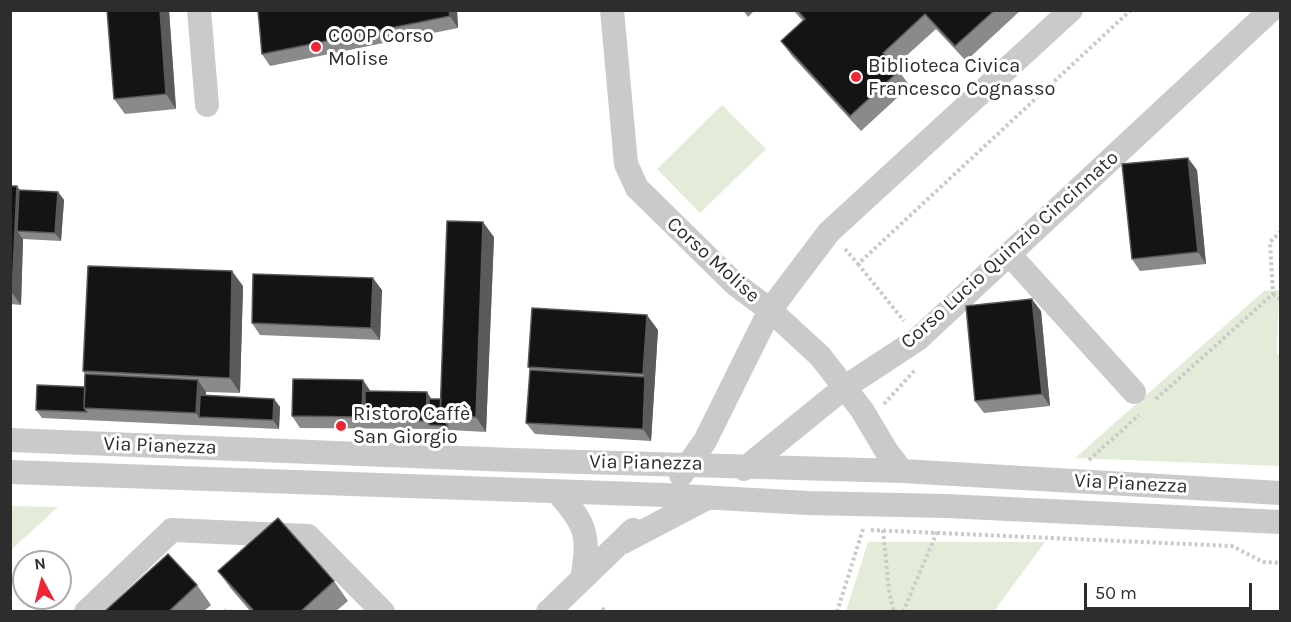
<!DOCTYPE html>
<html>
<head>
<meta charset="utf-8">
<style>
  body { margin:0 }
  #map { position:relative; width:1291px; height:622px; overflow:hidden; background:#fff; font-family:Karla,sans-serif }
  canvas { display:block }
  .frame { position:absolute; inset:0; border:12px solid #2d2d2d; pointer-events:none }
  .north { position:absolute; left:12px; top:550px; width:60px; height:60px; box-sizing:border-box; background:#fff; border:2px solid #ababab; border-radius:50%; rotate:353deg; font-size:16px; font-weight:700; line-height:24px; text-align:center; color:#2d2d2d }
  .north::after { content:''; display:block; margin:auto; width:21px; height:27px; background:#ef2434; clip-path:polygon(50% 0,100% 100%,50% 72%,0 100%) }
  .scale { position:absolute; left:1084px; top:583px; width:168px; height:27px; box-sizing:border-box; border:3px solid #2d2d2d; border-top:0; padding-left:8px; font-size:18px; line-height:21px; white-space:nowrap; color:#2d2d2d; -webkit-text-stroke:4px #fff; paint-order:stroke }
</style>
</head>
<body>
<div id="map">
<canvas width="1291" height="622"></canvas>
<div class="frame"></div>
<div class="north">N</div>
<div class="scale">50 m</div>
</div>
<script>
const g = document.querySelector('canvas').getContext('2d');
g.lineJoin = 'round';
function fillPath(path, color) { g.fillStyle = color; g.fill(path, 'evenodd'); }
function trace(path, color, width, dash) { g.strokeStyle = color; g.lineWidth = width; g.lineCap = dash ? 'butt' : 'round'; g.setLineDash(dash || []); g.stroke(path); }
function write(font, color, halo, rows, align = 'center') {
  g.font = font + ' Karla,sans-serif'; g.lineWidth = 6; g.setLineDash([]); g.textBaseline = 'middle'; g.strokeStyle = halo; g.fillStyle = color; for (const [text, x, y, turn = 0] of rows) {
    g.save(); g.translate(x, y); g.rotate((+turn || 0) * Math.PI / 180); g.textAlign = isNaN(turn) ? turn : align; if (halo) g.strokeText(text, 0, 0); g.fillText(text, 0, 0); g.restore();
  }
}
fillPath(new Path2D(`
  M722,105l44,44 -66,64 -43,-44z
  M1279,290l-2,64 3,1v111l-205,-8 189,-167z
  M11,506l47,1 -47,43z
  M868,542h177l-51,69h-148z`), '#e3ecd9');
trace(new Path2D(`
  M845,249l13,15 273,-254
  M858,264l46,57
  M1273,294l7,5
  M1156,399l117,-105 -3,-52 10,-10
  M884,404l31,-34
  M1089,460l50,-45
  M871,530l361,16 31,16 17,1
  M883,530l6,61 5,21
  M602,608l4,4
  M225,612l2,-3 3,3
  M837,612l26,-83
  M903,612l34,-80`), '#cacaca', 4, [3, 3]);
trace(new Path2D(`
  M199,10l8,95
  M612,10l14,154 11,24 98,96 35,26 50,46 42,54 25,42 15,19
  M1009,254l125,138
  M10,440l502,20 390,11 378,22
  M744,469l101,-82 73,-48 353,-329
  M10,472l654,23 144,8 138,3 334,16
  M681,475l24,-34 65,-131 59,-78 242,-222
  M558,493c29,32 32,44 24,86
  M623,542l84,-44
  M86,612l86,-82 136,6 75,76
  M548,612l85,-82`), '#cacaca', 24);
fillPath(new Path2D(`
  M107,10h62l7,99 -51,5 -11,-15z
  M258,10h199l1,18 -188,38 -8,-12z
  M743,10h12l-7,7z
  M793,10h228l-55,51 -30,-32 -41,37 15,20 -49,45 -69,-75 -11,-15 22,-20z
  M1197,170l9,94 -66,7 -8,-12z
  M10,186h7l2,4 39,2 6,8 -3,41 -38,-2 -2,66 -11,-1z
  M494,237l-8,195 -54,-3 -132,-1 -8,-12 71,-36 7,11 62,8h9z
  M243,286l-3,107 -34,-1v4l68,3 6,8 -1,22 -237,-11 -6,-8 49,-23v-13l-2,-3z
  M382,290l-2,50 -120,-5 -8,-12z
  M1041,311l9,95 -66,7 -9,-12z
  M658,330l-7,111 -116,-7 -9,-11 4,-53 -2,-3z
  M218,571l116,10 14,20 -13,11h-84l-19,-22z
  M197,585l14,20 -8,7h-99z`), '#8a8a8a');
fillPath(new Path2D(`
  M160,10h9l7,99 -10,-15z
  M449,10h8l1,18 -8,-12z
  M1188,158l9,12 9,94 -8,-12z
  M17,186l8,12 -8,33 6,8 -2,66 -9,-12z
  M58,192l6,8 -3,41 -6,-8z
  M483,222l11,15 -8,195 -10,-15z
  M232,271l11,15 -3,107 -10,-15z
  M373,278l9,12 -2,50 -9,-12z
  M1032,299l9,12 9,95 -8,-12z
  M647,315l11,15 -7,111 -8,-12 2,-52 -2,-3z
  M198,380l8,12 -1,25h-6l-3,-4z
  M363,380l8,12 -6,28 -3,-3z
  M427,392l5,8 -3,25 -3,-4z
  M274,399l6,8 -1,22 -6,-9z`), '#5a5a5a');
const building = new Path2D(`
  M107,10h53l6,84 -52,5z
  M258,10h191l1,6 -188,38z
  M797,10h198l-40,36 -30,-32 -42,39 16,18 -49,45 -69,-75 24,-22z
  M1188,158l10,94 -66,7 -10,-95z
  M10,186h7l-5,107h-2z
  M19,190l39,2 -3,41 -38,-2z
  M447,221l36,1 -7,195 -36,-1z
  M88,266l144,5 -2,107 -147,-7z
  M253,274l120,4 -2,50 -119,-5z
  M1032,299l10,95 -67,7 -9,-95z
  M532,308l115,7 -4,59 -115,-7z
  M530,370l115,7 -2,52 -117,-6z
  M85,374l113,6 -2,33 -112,-5z
  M293,379l70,1 -1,37 -70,-1z
  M37,385l48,2 -1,21 3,4 -51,-2z
  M365,391l62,1 -1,29 -61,-1z
  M200,395l74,4 -1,21 -74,-3z
  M429,399h12l-1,17 8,10 -19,-1z
  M278,518l56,63 -34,31h-45l-37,-41z
  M168,554l29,31 -29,27h-64z`);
fillPath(building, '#141414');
trace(building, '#5a5a5a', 1.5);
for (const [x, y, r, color] of [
  [316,47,6,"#ef2434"],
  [856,77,6,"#ef2434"],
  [341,426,6,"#ef2434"]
]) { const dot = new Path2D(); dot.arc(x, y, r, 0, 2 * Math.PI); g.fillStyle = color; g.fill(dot); trace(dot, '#fff', 2); }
write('20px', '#2d2d2d', '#fff', [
  ["COOP Corso",328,36],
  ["Molise",328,59],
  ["Biblioteca Civica",868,66],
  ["Francesco Cognasso",868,89],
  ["Ristoro Caffè",353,414],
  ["San Giorgio",353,437]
], 'left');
write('20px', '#2d2d2d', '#fff', [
  ["Corso Lucio Quinzio Cincinnato",1010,250,-42],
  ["Corso Molise",713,260,42],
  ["Via Pianezza",160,446,2],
  ["Via Pianezza",646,463,1],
  ["Via Pianezza",1131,484,3]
]);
</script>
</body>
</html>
